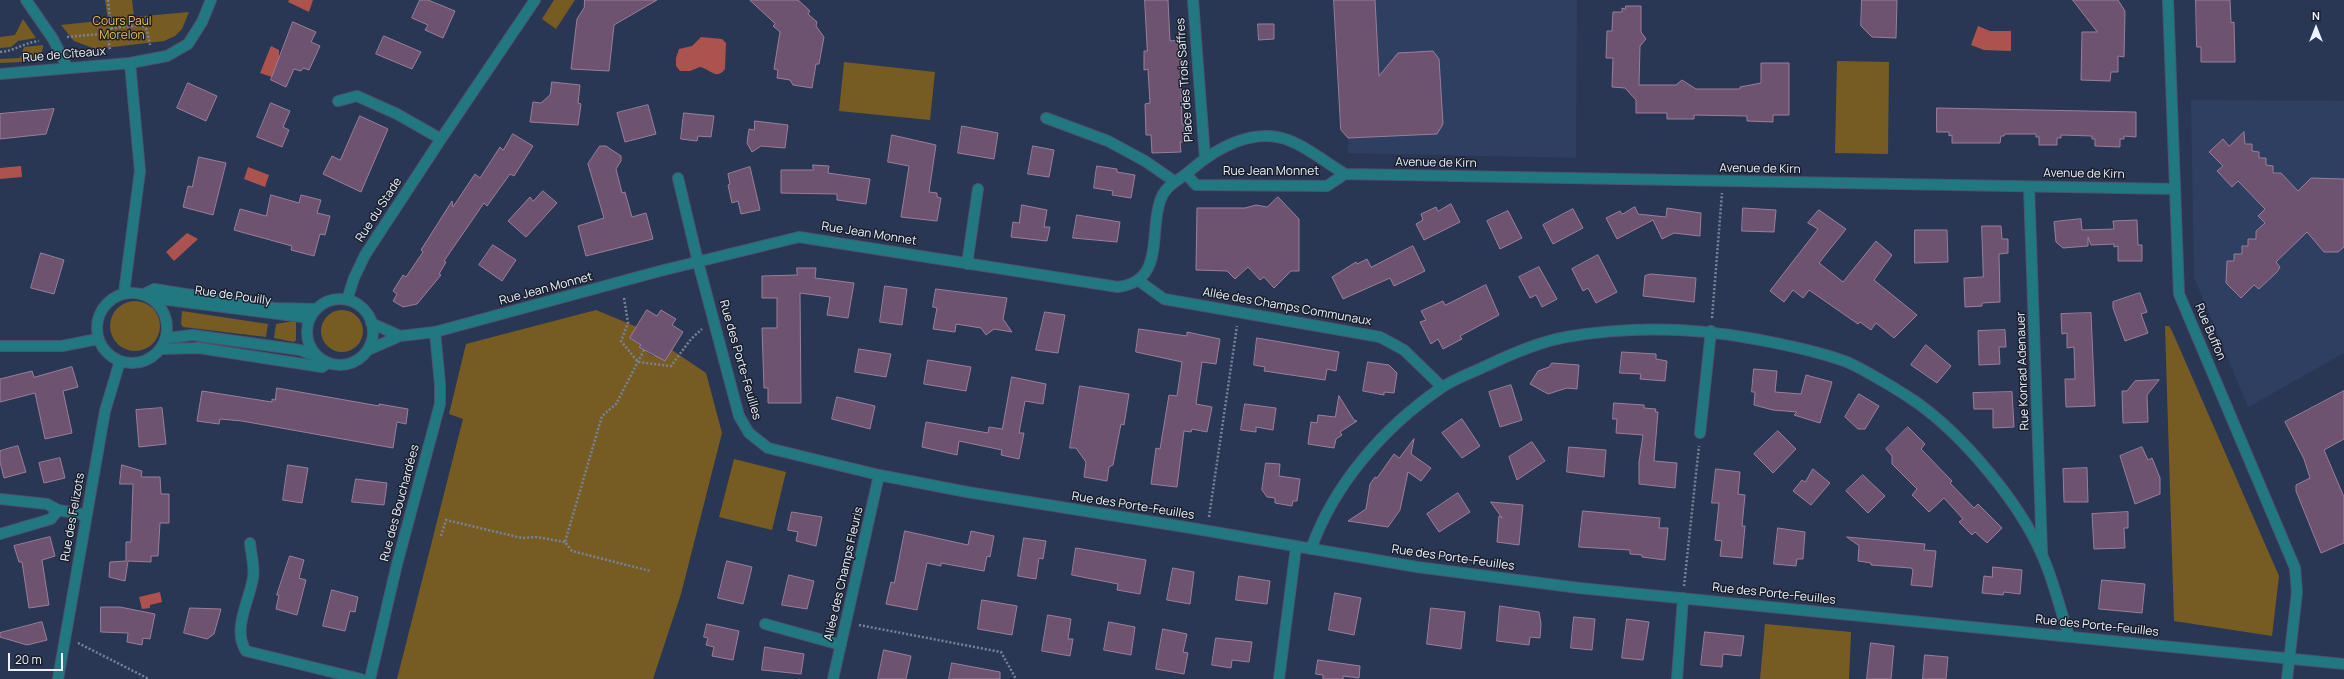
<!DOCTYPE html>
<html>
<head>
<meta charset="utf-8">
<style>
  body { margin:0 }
  #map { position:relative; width:2344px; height:679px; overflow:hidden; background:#2a3754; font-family:Manrope,sans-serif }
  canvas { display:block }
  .north { position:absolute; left:2296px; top:8px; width:40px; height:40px; -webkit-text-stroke:3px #191f2c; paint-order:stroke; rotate:0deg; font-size:11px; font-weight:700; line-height:16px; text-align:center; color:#edf2fe }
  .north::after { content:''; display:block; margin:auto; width:14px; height:18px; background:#edf2fe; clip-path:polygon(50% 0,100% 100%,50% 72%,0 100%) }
  .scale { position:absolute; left:8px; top:653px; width:55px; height:18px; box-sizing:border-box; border:2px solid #edf2fe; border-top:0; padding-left:5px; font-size:12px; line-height:14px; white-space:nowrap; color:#edf2fe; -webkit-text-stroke:3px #191f2c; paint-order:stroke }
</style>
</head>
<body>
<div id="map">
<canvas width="2344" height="679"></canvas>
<div class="north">N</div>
<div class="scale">20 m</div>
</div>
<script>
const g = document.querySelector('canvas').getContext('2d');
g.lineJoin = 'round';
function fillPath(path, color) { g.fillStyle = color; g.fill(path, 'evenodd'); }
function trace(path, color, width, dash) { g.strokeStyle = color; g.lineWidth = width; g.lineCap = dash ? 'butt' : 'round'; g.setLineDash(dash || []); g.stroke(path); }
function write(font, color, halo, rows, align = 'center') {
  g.font = font + ' Manrope,sans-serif'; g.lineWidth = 3; g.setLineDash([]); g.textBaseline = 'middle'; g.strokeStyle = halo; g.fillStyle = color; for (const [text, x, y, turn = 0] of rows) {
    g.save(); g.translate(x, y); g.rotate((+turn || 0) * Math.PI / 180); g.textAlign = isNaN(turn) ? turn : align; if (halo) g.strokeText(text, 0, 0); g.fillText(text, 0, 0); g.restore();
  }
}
fillPath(new Path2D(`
  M1334,0h243l-1,158 -228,-5v-15l-7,-8 -5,-95 2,-1v-10l-3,-1z
  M2191,100l153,1v252l-96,54 -54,-130z`), '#2f3f62');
fillPath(new Path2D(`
  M105,0h27l2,17 55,-5 -7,17 -7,7 -11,5 -68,8 -22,-8 -13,-16 47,-5z
  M554,0h21l-19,29 -14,-10z
  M23,19l13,19 -18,3 -7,6 -11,1v-11l15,-2z
  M43,45c1,19 -30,17 -43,18v-4l20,-1 4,-11z
  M1837,61l52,1 -1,92 -53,-1z
  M844,62l91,10 -5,48 -91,-9z
  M110 326a25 25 0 1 1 50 0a25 25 0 1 1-50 0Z
  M321 331a21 21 0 1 1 42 0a21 21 0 1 1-42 0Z
  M596,310l41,17 -7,11 11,7 -2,2 14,9 2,-3 17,-3 34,23 16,60 -41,161 -28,85h-256l66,-260 -14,-5 17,-70z
  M182,311l86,13 -2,13 -83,-10 -2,-3z
  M294,321l2,1v18l-2,2 -20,-4 2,-14z
  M2165,326h4l3,5 107,245 -7,60 -98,-15z
  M734,459l52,13 -14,58 -53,-13z
  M1765,624l86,8 -2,47h-89z`), '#765c23');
fillPath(new Path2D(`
  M289,0h24l-4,12 -21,-10z
  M1978,26l12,5h21v20l-27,-1 -13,-5z
  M701,37l21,2 4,4 -1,26c-9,12 -14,0 -25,-2l-10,4h-10l-4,-5v-8l3,-9 13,-3z
  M271,46l8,4v10l-7,17 -12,-4z
  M21,166l1,11 -22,2v-11z
  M248,167l21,8 -4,12 -21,-8z
  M187,233l11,6 -24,22 -8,-9z
  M160,592l2,10 -12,3v3l-8,1 -3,-12z`), '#ac534f');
const building = new Path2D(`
  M420,0h8l27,11 -12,27 -18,-8 3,-5 -16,-7z
  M585,0h72l-43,25 -5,46 -38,-2 6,-50 7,-11z
  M750,0h48l12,11 -2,3 9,8 -1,4 8,11 -5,27h-3l-4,24 -19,-3 -3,-5 -13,-2 1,-8 -4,-1 6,-37 -7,-6 2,-2z
  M1145,0h23l2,41 10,-1 2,84h2l1,18h-5l1,10 -29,1 -1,-18h-5l-1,-31 5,-1 -2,-34 -4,1v-19h3z
  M1334,0h41l4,76 19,-23 35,-2 6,8 4,65 -6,10 -89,4 -7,-8z
  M1862,0h35l-1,38 -24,-1 -11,-11z
  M2073,0h45l7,11 -1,46 -6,-1v16h-7l-1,9 -29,-1 1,-48h15z
  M2196,0h34l1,23 3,-1 1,40h-34v-15h-4z
  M1626,6h15v26l5,7 -6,7 -1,39h37l6,-5 14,9h44v-2l21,-4v-20h28v52h-16v7l-26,-1v-5l-53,-1v4h-27v-6h-31v-13l-11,-12 -13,-1 1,-29h-7l1,-27h5l1,-19h9v-4l3,1z
  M293,22l23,10 -5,10 9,4 -11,24 -6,-2 -2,3 -7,-2 -8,18 -15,-7z
  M1258,24h16v15l-15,1z
  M384,36l37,16 -9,17 -36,-15z
  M552,82l28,3 -2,18 3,1 -3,21 -48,-3 3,-20 8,1 9,-8z
  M188,83l29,13 -11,25 -29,-13z
  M271,103l19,8 -7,16 6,3 -7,17 -25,-10z
  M648,105l8,29 -31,8 -8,-29z
  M1937,108l199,4v25l-12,-1v3h-4v8l-25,-1v-7h-3v-3l-31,-1v3h-4v7h-18v-8h-3v-3h-31l-1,2h-3l-1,7h-48v-8l-3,1v-4h-12z
  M54,109l-8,25 -46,5v-25z
  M684,113l30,3 -3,21 -13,-1 -1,5 -16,-2z
  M360,116l28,13 -27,63 -38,-18 9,-18 8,4z
  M755,121l33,4 -3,23 -24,-2 -9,6 -5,-9 2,-14 5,1z
  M962,126l36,7 -4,26 -36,-6z
  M2244,132l1,12h7v7l7,1v6h7v7l7,1v7h8l17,18 13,-13 33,1v68l-6,5h-14l-17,-20 -31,30 4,5 -3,5 -18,17 -5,-4 -13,13 -15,-15 1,-22h7v-7h8v-8h6v-7h8v-8l9,-8 -7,-7 7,-7 -27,-28 -6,6 -15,-16 6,-5 -14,-14 14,-13 6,7z
  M513,134l20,12 -19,30 -4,-2 -23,32 -3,-3 -40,58 2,1 -7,12 2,1 -24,29 -14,3 -10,-6 4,-7 -4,-3 10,-16 3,2 17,-25 -2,-2 31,-49 1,6 22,-33 5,4 20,-31 3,3z
  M892,135l44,10 -7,47 8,1v4l4,1 -4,23 -36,-4 8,-51 -21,-4z
  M600,146h6l15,10v5l-5,8 6,24 3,-1 7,25 14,-4 7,26 -67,17 -8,-30 26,-8 -16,-54z
  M1033,146l21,4 -5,27 -21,-3z
  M199,157l27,6 -13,52 -30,-8 5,-21 4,1z
  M813,165l16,1 -1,7 42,6 -4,25 -29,-4v-6l-56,-1v-23h32z
  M1097,166l20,3v3l18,3 -4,23 -19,-3 1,-4 -19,-3z
  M750,167l10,43 -19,4 -3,-13 -6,2 -4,-18 2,-1 -2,-10z
  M543,191l14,12 -31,34 -18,-16 22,-24 3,4z
  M271,195l28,8 2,-8 20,5 -4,13 13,3 -5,19 -5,-1 -6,22 -23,-6 1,-4 -58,-16 6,-21 26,7z
  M1278,197l21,22v52h-8l-17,17 -10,-11 -4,3 -12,-13 -13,12 -8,-8 -31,-1 1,-62h48l11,-3 11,2z
  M1451,204l9,18 -36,18 -8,-16 7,-4 -2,-6 15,-7 2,4z
  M1022,205l25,5 -3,17h6l-3,14 -36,-4 2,-15 6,1z
  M1635,207l3,7 28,3 1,-9 34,5 -1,23 -26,-3 -12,6 -9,-19 -36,19 -11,-21 14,-7 2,3z
  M1743,208l33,2 -2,22 -32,-1z
  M1573,209l10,19 -30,16 -10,-19z
  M1819,210l27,19 -27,34 24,19 33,-41 16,14 -18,25 43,35 -23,23 -18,-15 -5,7 -11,-8 -2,2 -49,-34 -6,8 -10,-8 -9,12 -14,-11 48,-62 -10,-6z
  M1508,211l14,27 -22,11 -13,-28z
  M1077,215l43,7 -3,20 -44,-4z
  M2081,219l1,11 32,-1 -1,-8 24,-1 1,25h4v16h-24v-15l-4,1v-3l-23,1 -3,-8v9l-25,2 -7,-6 -2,-20z
  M1982,226h19l1,13h6v14l-9,1 1,48 -18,1v3l-17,1 -1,-29 19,-1z
  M1915,230h32l1,32 -33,1z
  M493,245l23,15 -14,21 -23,-16z
  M1413,246l12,25 -31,15 -4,-8 -47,21 -11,-22 24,-15 1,2 10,-5 4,8z
  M41,253l23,7 -10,34 -23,-6z
  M1598,255l19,37 -21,11 -8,-15 -5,3 -11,-22z
  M1539,267l18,32 -15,8 -6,-12 -6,3 -11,-21z
  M797,268h19l-1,10 39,5 -6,35 -21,-3 3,-18 -30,-4 1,110h-33v-15h-4l-2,-60h15v-30h-15v-22l35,-1z
  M1651,274l45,4 -2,24 -51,-6 2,-20z
  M1486,285l13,30 -39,21 2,3 -19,10 -5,-10 -7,5 -11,-22 6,-2 -5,-9 22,-10 2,4z
  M885,286l22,3 -5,36 -22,-3z
  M936,289l71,9 -4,21 9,13 -18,-3 -8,6 -5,-7 -25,-4 -1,8 -22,-3 4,-21 -4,-1z
  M2140,293l7,19 -6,2 7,19 -23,8 -12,-33v-6z
  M647,310l10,6 4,-6 15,9 -4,6 11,7 -18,29 -26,-14 2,-2 -11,-7z
  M1045,312l20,3 -7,38 -22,-3z
  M2091,313l4,93 -29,1 -1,-28h10l-1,-32 -7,1v-15l-5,1 -1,-20z
  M1139,329l48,7v-4l33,7 -4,25 -14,-2 -6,42 16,3 -5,25 -15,-3 -1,3 -7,-1 -7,56 -26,-3 5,-36 4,1 9,-54 8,1 5,-34 -46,-10z
  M2005,330l1,17h-7l1,17 -21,1 -1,-34z
  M1257,338l82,14 -3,19 -9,-2 -2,11 -61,-9 1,-4 -11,-2z
  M1926,345l25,21 -14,17 -26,-18z
  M859,349l32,5 -5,23 -31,-5z
  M1622,352l34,2v5l11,2 -2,20 -25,-2 1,-5 -21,-1z
  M928,360l43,7 -5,24 -42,-7z
  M1368,362l21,3 8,8 -3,20 -10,-1v3l-21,-4z
  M1552,363l27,2 -2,24 -10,-1 -19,6 -18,-10 8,-13 11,-4z
  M72,367l6,20 -15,4 9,42 -27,6 -10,-46 -35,9v-23l32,-8 2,6z
  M1754,369l23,2 -2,21 26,2 5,-19 26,7 -12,41 -26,-8 3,-3 -24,-2 -19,-5 1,-13h-3z
  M1012,377l34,7 -3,20 -18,-3 -6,32h5l-5,26 -18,-4 1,-5 -43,-9 -2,14 -35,-8 4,-25 62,11 1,-6 13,2z
  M2159,380l-12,15 1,27 -25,1 -1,-32h5l8,-10z
  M1511,385l11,35 -22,7 -11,-35z
  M1080,386l49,8 -5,31 -3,-1 -8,41 -4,2 -2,14 -23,-4 2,-15 -10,-14h-6z
  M277,388l102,18v-2l29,5 -2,15 -9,-2 -4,26 -151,-27 -22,-2 -1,5 -22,-3 5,-30 70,11v-3l3,1z
  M2344,391v48l-20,11 20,47v46l-23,10 -25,-62v-6l14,-7 -6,-19 -19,-37z
  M2012,392l2,35 -21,1v-19h-19l-1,-16z
  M1859,394l20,12 -14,23h-7l-13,-12z
  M1339,396l15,24 3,1 -17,11 2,3 -6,4 -2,9 -26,-4 3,-22 6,1 1,-8 17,2z
  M837,397l38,9 -5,23 -38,-10z
  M1614,403l30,2v3l12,1 -1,3h3l-4,49 23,2 -2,25 -36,-4v-22l4,-27 -27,-2 1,-14h-4z
  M1245,404l31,4 -3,22 -17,-3v5l-15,-2z
  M162,408l4,36 -27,3 -3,-37z
  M1462,419l18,27 -18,12 -20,-25z
  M1908,427l17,17 -4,5 31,32 -2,2 24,25 4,-4 24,24 -15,15 -12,-11 -3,3 -13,-13 4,-3 -19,-21 -15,14 -17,-17 5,-6 -25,-25v-8l-6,-7z
  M1778,431l18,18 -23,24 -19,-19z
  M1414,439l-3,15 20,14 -10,13 -13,-9 -8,38 -12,17 -40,-6 18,-12 4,-25 5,-7 2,1 17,-24 5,4z
  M1532,442l13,19 -28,19 -8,-23z
  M18,446l8,26 -22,6 -4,-16v-11z
  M1569,447l37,3 -2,27 -37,-5z
  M2142,447l6,13 4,-2 8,20v16l-25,10 -15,-48z
  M60,458l5,20 -21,5 -5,-20z
  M1266,463l14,1 -1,12 21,3 -3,22h-4l-1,5 -17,-3v-5l-8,-1 -5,-7z
  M122,465l20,6 -1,6h19l1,17h8v29h-9l-2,33h-7v6l-23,-1 -3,20 -16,-4 1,-15 16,-1v-19h5l2,-58h-13z
  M288,465l20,3 -6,35 -19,-3z
  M2087,468l1,34h-24l-1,-33z
  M1716,469l24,3 -2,22 7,1 -3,31h3l-3,32 -22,-2 2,-15 -7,-1 4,-37h-7z
  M1813,469l17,14 -19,22 -18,-14 9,-11 3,2z
  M1863,475l22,21 -17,17 -22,-22z
  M356,479l31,4 -3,22 -32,-3z
  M1458,493l12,19 -31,20 -12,-18z
  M1491,502l32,3 -4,40 -22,-3 2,-26 3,2z
  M1583,511l77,7 -1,10h9l-3,32 -23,-3v-2l-12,-1v-4l-51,-3z
  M792,512l30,5 -6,29 -20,-5 2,-9 -10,-2z
  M2128,512v16h-4l1,20 -31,1 -2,-35z
  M1778,528l27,4 -2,27h-6l-1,7 -22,-2z
  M905,531l63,14 3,-14 23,5 -4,21 -3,-1 -3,15 -43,-8v3l-14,-3 -10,47 -31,-6 5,-22 3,1z
  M50,537l5,19 -13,4 7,45 -20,3 -7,-46h-3l-5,-16z
  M1847,537l78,7 -1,6 12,1 -4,36 -21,-2 2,-15 -2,-2 -40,-3v-2l-13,-2 1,-15z
  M1024,538l22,3 -3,18 -4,-1 -3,21 -18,-3z
  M1076,548l70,12 -6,34 -23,-4 1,-6 -46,-9z
  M290,556l14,4 -5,18 7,2 -9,35 -21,-6 3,-14h-2z
  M727,561l25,6 -9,37 -25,-6z
  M1993,567l29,3 -2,24 -16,-2 -1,3 -21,-2 2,-17 8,1z
  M1173,568l21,4 -4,32 -23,-4z
  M789,575l25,6 -7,28 -25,-4z
  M1239,576l31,5 -3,23 -31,-4z
  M2102,580l43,4 -3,29 -43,-4z
  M332,590l26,7 -3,15 -5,-1 -5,20 -22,-5z
  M1335,593l26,5 -7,37 -25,-5z
  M982,600l35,6 -5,29 -34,-6z
  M1500,606l39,6 2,12 -1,14 -10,-1 -1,8 -32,-4z
  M101,607h19l35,7 -5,25 -7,-1 -1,7 -15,-3 1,-9 -27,-1z
  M190,608l31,1 -7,25 -7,5 -23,-6z
  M1431,608l34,4 -4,37 -34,-5z
  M1048,615l23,4 -3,20h5l-3,17 -28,-5z
  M1574,617l21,2 -3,31 -21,-2z
  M1627,619l22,3 -6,38 -21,-2z
  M42,622l5,18 -20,5 -27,-8v-4z
  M1109,622l26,5 -4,28 -27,-5z
  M707,624l32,7 -6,29 -21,-4 2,-9 -8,-2 2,-7 -4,-1z
  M1163,629l24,5 -4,18 5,1 -4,21 -28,-5z
  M1705,632l39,4 -3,20 -18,-2 -1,13 -21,-2z
  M1216,638l36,4 -3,20 -17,-2 -1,8 -19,-3z
  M1871,643l23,3 -3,33h-24z
  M765,647l39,7 -3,20 -39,-4z
  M884,650l27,6 -5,23h-28z
  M1925,655l23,2 -2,22h-23z
  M1318,660l42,6 -1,12 -16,-2v3h-20v-4l-7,-1z
  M952,663l48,9v7h-51z`);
fillPath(building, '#6d536f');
trace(building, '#9a7e9b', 1);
const minor = new Path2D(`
  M26,0l27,39 14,28
  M1193,0l12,158
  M2168,0l11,294 116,274 2,24 -10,87
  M0,74l130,-11 37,-7 21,-12 14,-22 9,-22
  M338,101l19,-5 40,18 44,25
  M1046,118l62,23 37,20 29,20
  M1186,174l10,11 131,1 18,-12
  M1345,174l830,15
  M678,178l20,84 41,154 10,17 19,15 111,27 88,17 224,36 226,39 162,21 765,76
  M2029,187l13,366
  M967,264l11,-75
  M1139,281l25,18 216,38 24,13 38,37
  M97 328a35 35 0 1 1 70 0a35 35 0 1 1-70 0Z
  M124,293l16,-122 -10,-108
  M144,294l10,-5 120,19 42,1
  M153,298l157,20
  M307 332a33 33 0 1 1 66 0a33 33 0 1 1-66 0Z
  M347,300l7,-22 11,-23 76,-116 94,-139
  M371,323l29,13
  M167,338l26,-3 107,15 16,6
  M0,346h62l36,-7
  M160,349l39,-1 123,19 6,-4
  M368,350l32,-14 35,-4 225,-61 139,-34 319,50c47,-6 31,-53 42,-86 5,-16 20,-21 31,-31 25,-22 63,-43 97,-30 20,7 38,23 57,34
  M1700,433l11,-102
  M0,499l47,5 11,6 -7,9 -51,15
  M58,510l28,5
  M250,543c1,11 5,24 3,35 -4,24 -21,51 -7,73l115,28
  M1311,549c23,-65 73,-122 130,-161 13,-9 30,-15 45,-22 25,-12 52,-24 80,-29 64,-11 125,-10 189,2 30,6 62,12 92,23 18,8 53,29 69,40 47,33 104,101 126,153 12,26 18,55 27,81
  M765,624l76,21
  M58,679l47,-268 15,-50
  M370,679l27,-115 43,-160v-20l-5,-52
  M833,679l46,-204
  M1279,679l17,-132
  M1677,679l6,-81`);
trace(minor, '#49556f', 12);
trace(new Path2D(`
  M108,0l3,28 -3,9 2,14
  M111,28l31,-3 5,5 3,15
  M67,37l43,-4
  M0,52c15,-1 23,-9 39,-11
  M624,298l4,25 -7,18 17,21 33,4 20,-27 11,-10
  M1712,318l10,-125
  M644,350l-28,54 -14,12 -37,126 7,9 78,20
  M1209,517l28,-191
  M441,536l5,-16 76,18 14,-1 29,5
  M1684,586l15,-140
  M859,625l142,27 15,27
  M78,643l71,36`), '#798298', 2.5, [2, 2]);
trace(minor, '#227880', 10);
write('12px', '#f1bd42', '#191f2c', [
  ["Cours Paul",122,22],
  ["Morelon",122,36]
]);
write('12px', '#edf2fe', '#191f2c', [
  ["Rue de Cîteaux",64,55,-5],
  ["Place des Trois Saffres",1185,80,-94],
  ["Avenue de Kirn",1436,163,1],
  ["Avenue de Kirn",1760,169,1],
  ["Rue Jean Monnet",1271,172],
  ["Avenue de Kirn",2084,174,1],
  ["Rue du Stade",379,210,-57],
  ["Rue Jean Monnet",869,234,9],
  ["Rue Jean Monnet",546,289,-15],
  ["Rue de Pouilly",233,296,8],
  ["Allée des Champs Communaux",1287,307,10],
  ["Rue Buffon",2210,332,67],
  ["Rue des Porte-Feuilles",740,360,74],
  ["Rue Konrad Adenauer",2023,371,-92],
  ["Rue des Bouchardées",400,503,-75],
  ["Rue des Porte-Feuilles",1133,506,9],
  ["Rue des Felizots",73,517,-80],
  ["Rue des Porte-Feuilles",1453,558,8],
  ["Allée des Champs Fleuris",844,574,-77],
  ["Rue des Porte-Feuilles",1774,594,6],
  ["Rue des Porte-Feuilles",2097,626,6]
]);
</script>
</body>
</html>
